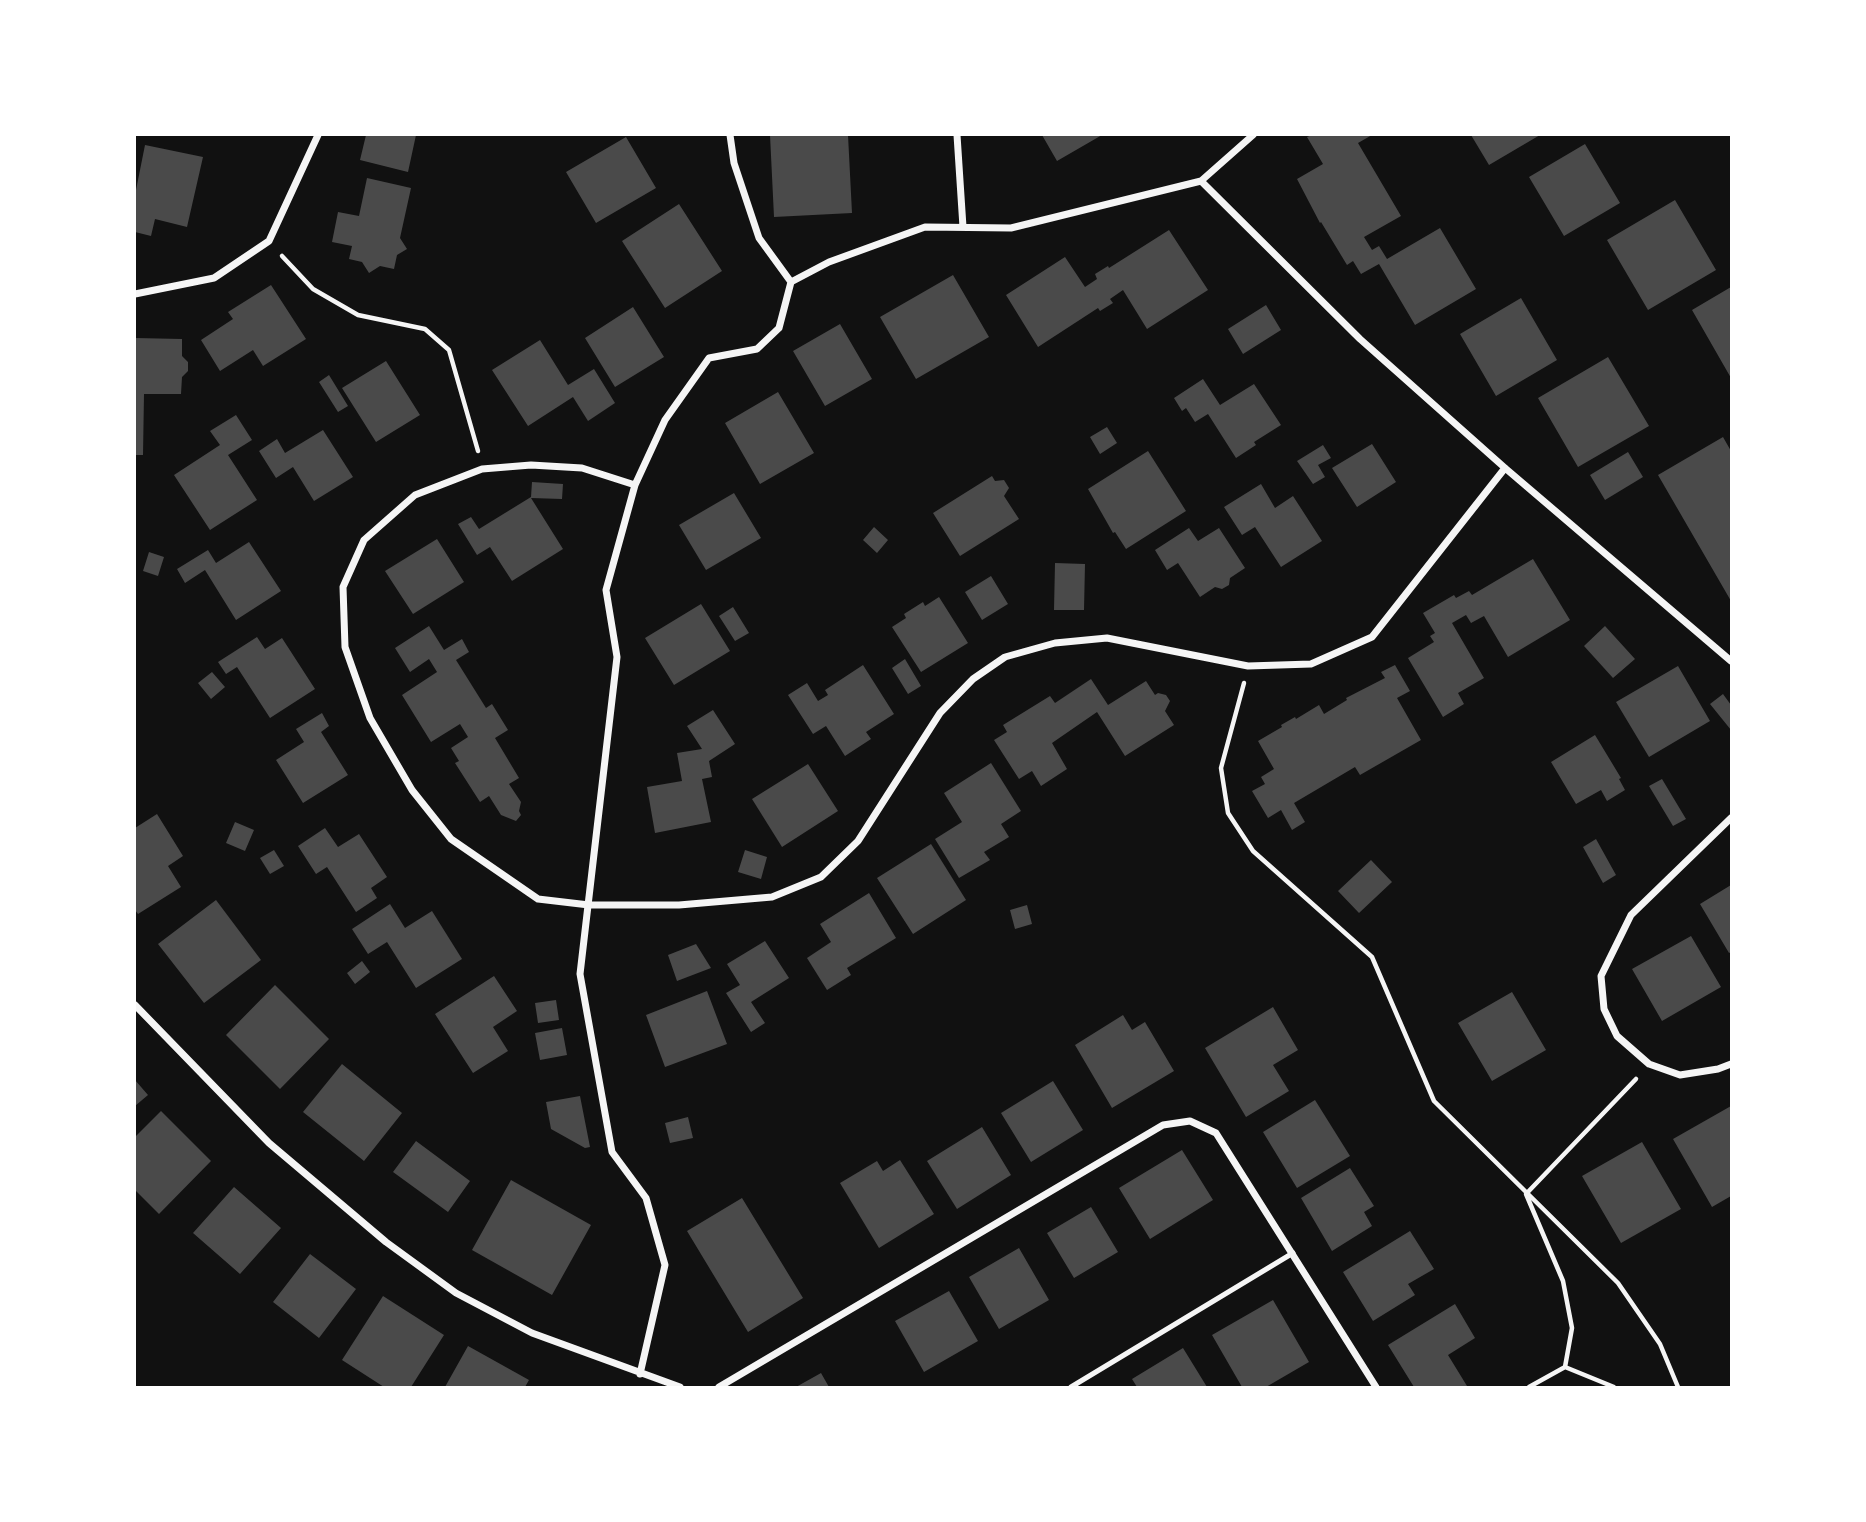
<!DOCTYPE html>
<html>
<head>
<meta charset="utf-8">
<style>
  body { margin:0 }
  #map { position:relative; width:1866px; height:1522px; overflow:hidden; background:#111; font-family:Arial,sans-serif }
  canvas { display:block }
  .frame { position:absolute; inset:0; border:136px solid #fff; pointer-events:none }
</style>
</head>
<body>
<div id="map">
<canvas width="1866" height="1522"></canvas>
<div class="frame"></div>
</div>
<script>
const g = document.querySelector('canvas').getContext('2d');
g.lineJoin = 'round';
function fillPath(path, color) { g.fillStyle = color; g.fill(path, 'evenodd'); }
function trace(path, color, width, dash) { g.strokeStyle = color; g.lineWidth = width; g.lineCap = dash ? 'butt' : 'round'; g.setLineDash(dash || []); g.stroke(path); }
fillPath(new Path2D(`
  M366,135h50l-8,37 -48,-12z
  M770,135h78l4,78 -78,4z
  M1042,135h60l-45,26z
  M1312,135h60l-14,8 43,73 -37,21 8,13 7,-4 8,13 53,-31 36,61 -61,36 -36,-61 -18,10 -8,-13 -6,4 -26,-43 -1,1 -23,-44 26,-15 -16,-27z
  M1471,135h69l-51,30z
  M626,137l30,51 -60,35 -30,-51z
  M1585,144l35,59 -56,33 -35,-59z
  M145,145l58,12 -16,70 -32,-8 -4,17 -16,-4v-37z
  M367,178l44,10 -11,50 7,11 -10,6 -3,14 -14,-3 -11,7 -7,-11 -13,-3 3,-13 -20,-4 6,-30 21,4z
  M1675,200l41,70 -68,40 -41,-70z
  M679,204l43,67 -57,37 -43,-67z
  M1169,230l39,60 -61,39 -24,-39 -13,9 3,4 -13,8 -2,-3 -60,39 -32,-52 59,-38 20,30 12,-8 -2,-5 13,-8 1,2z
  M953,275l36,62 -73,42 -36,-62z
  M271,285l35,54 -43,27 -10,-16 -33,21 -19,-31 32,-21 -5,-7z
  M1731,287v91l-39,-68z
  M1521,298l36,62 -61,36 -36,-62z
  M1266,305l15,25 -38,24 -15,-25z
  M633,307l31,50 -49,30 -30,-49z
  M840,324l32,55 -47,27 -32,-55z
  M135,338l47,1v17l6,6v9l-6,6 -1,17h-37l-1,61h-8z
  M540,340l28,45 26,-16 21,34 -27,18 -15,-24 -45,29 -36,-56z
  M1608,357l41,69 -71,41 -40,-69z
  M386,361l34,54 -44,27 -34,-54z
  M329,375l19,31 -10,6 -19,-30z
  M1203,379l17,26 34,-21 27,41 -27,17 2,3 -20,13 -28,-44 -13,8 -9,-14 -4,3 -8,-13z
  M778,392l36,61 -54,31 -35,-61z
  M236,415l16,25 -24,15 29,45 -47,30 -36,-55 46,-30 -10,-14z
  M1107,427l10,16 -17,11 -10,-17z
  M323,430l30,47 -39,24 -21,-34 -17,11 -17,-27 18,-12 8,14z
  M1723,437l8,14v150l-73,-126z
  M1372,444l24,38 -39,25 -25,-39z
  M1323,445l8,13 -13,7 7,12 -12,7 -16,-23z
  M1148,451l38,60 -60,38 -11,-17 -2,1 -25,-44z
  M1628,452l15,25 -38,23 -15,-25z
  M992,476l3,5 9,-1 5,8 -5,8 15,23 -59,37 -27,-43z
  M532,482l31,2 -1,15 -31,-1 32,51 -51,32 -22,-34 -13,8 -19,-31 13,-7 8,12 52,-32z
  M1261,484l14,24 18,-12 29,45 -41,26 -26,-40 -13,8 -18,-28z
  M734,493l27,45 -55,32 -27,-45z
  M874,527l14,13 -11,13 -14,-13z
  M1189,528l9,13 21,-13 26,40 -15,10 -1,7 -7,4 -7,-2 -15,10 -22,-34 -11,7 -12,-20z
  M437,539l27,43 -51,32 -28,-43z
  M249,542l32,49 -45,29 -31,-50 -20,13 -8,-14 31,-19 8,13z
  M149,552l15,5 -6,19 -15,-5z
  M1533,559l37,61 -62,37 -24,-41 -13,7 -5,-8 -14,8 32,55 -26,15 6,11 -21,13 -35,-59 26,-16 -4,-6 5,-3 -12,-20 31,-18 2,3 13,-7 3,4z
  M1055,563l30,1 -1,46h-30z
  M991,576l17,28 -26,16 -17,-28z
  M939,597l29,46 -47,29 -29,-45 14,-9 -2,-4 19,-12 2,4z
  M701,604l29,47 -56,34 -29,-47z
  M733,607l16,26 -14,8 -16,-25z
  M429,626l15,24 18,-11 7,13 -13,8 30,48 6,-4 16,26 -13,8 24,40 -10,6 12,18 -2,9 2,4 -5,6 -15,-6 -12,-19 -9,6 -25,-39 4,-2 -8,-13 17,-11 -8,-13 -29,18 -29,-47 35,-23 -8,-13 -19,13 -15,-24z
  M1605,626l30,33 -22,19 -29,-32z
  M257,637l8,12 17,-11 33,51 -45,29 -33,-51 -11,7 -8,-12z
  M905,659l16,27 -13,8 -16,-26z
  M863,665l31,49 -28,18 5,7 -26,17 -19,-30 -13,8 -25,-39 19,-12 11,18 10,-6 -3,-5z
  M1395,665l15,26 -13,7 24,42 -61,35 -5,-8 -61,36 11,19 -13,8 -11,-20 -13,8 -16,-27 13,-7 -4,-7 13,-8 -16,-28 24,-14 -1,-2 14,-8 1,2 23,-14 5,9 23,-14 -1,-2 39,-20 -4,-6z
  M1678,666l32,55 -61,36 -33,-55z
  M212,672l13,15 -14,12 -13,-16z
  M1091,679l17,26 38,-24 9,14 3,-2 8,2 4,6 -5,10 9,14 -49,31 -28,-44 -45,31 15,26 -26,17 -9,-15 -13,8 -25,-39 13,-8 -4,-7 47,-29 5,7z
  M1723,694l8,11v25l-21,-26z
  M713,710l22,34 -26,17 3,16 -10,2 9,43 -56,11 -8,-46 35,-6 -5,-28 25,-4 -15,-23z
  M322,713l7,13 -8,6 27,43 -45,28 -27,-43 28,-18 -8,-13z
  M1595,735l26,43 -2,1 6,11 -18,11 -6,-11 -25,14 -25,-42z
  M991,763l30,48 -20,13 8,13 -25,15 6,8 -31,18 -24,-39 27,-17 -18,-29z
  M808,764l30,47 -56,36 -30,-48z
  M1662,779l24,40 -13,7 -24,-40z
  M157,814l26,42 -15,10 13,21 -43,27 -3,-4v-82z
  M235,822l19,8 -9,21 -19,-8z
  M325,828l13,19 21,-13 28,43 -16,11 6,10 -21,14 -29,-45 -11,7 -18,-28z
  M1596,839l20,36 -13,8 -20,-36z
  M931,844l35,56 -53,34 -36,-56z
  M274,850l10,16 -14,8 -10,-16z
  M745,850l22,7 -6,22 -23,-7z
  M1371,860l21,22 -33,31 -21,-22z
  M1731,885v67l-2,1 -29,-49z
  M869,893l27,45 -49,30 4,7 -24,15 -20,-32 24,-16 -11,-18z
  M216,900l45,60 -57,43 -46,-59z
  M390,904l15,24 27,-17 30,48 -46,29 -29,-46 -19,12 -16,-25z
  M1027,905l5,19 -17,5 -5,-19z
  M1691,936l30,51 -59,34 -30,-52z
  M765,941l24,37 -38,24 14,21 -14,9 -25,-39 14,-8 -13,-21z
  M696,944l15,24 -34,13 -9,-26z
  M362,961l8,11 -15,12 -8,-11z
  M494,976l23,35 -24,16 15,24 -35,22 -38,-59z
  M275,985l54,54 -49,50 -54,-54z
  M707,991l20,53 -62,23 -19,-52z
  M1512,992l34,58 -54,31 -34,-58z
  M556,1000l3,20 -21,3 -3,-20z
  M1273,1007l25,43 -25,15 16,26 -43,26 -41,-69z
  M1123,1015l9,15 13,-8 29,49 -62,37 -37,-63z
  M562,1028l5,27 -27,5 -5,-27z
  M342,1064l60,49 -38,48 -61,-49z
  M135,1080l13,15 -13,11z
  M1053,1081l30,49 -52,32 -30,-49z
  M580,1096l10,51 -5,1 -34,-19 -5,-27z
  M1315,1100l35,56 -53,32 -34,-56z
  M1731,1106v90l-19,11 -39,-68z
  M161,1111l50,50 -52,53 -24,-24v-53z
  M688,1117l5,21 -23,5 -5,-20z
  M982,1127l29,48 -54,34 -30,-48z
  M416,1141l54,40 -22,31 -55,-40z
  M1642,1142l39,67 -60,34 -39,-67z
  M1182,1150l31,50 -63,39 -31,-51z
  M900,1160l34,54 -55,34 -39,-65 37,-22 6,10z
  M1350,1168l24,38 -10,6 8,14 -40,25 -31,-53z
  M511,1180l80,45 -39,70 -80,-45z
  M234,1187l47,41 -41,46 -47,-41z
  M742,1198l61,100 -55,34 -61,-101z
  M1091,1207l27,45 -44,26 -27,-45z
  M1410,1231l24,38 -26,15 7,11 -42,26 -30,-49z
  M1019,1248l30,52 -50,29 -30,-52z
  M310,1254l46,35 -37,49 -46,-36z
  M949,1291l29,50 -54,31 -29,-51z
  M383,1296l61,39 -33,52h-27l-42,-27z
  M1273,1300l36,62 -43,25h-24l-30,-52z
  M1455,1304l20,34 -27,17 19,31 -53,1 -26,-42z
  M468,1346l61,34 -4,7h-80z
  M1183,1348l24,39h-70l-5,-8z
  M821,1373l8,14h-33z`), '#4a4a4a');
trace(new Path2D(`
  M282,256l31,33 45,26 67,14 24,21 29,101
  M1244,683l-23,85 7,45 25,38 119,106 62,144 184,182 42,61 18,43
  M1529,1387l36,-20
  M1614,1387l-49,-20 7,-39 -9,-47 -37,-87 110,-115`), '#f5f5f5', 4.5);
trace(new Path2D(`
  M1071,1387l222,-134`), '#f5f5f5', 5);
trace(new Path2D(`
  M730,135l4,28 25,75 32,44
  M957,135l6,92
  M1201,181l159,158 145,129 226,193
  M135,294l79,-16 55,-37 49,-106
  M635,485l-53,-17 -51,-3 -49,4 -67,26 -51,45 -21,47 2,60 25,71 42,72 39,49 87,60 51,6h90l93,-8 49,-20 37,-36 82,-128 33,-34 32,-22 50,-14 52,-5 141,28 63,-2 61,-27 133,-169
  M1731,818l-100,97 -30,61 3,33 13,27 32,28 31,11 38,-6 13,-5
  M135,1005l134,138 117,99 70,51 76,40 148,54
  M640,1374l25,-109 -19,-67 -34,-46 -32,-178 37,-317 -11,-67 29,-105 30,-65 44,-62 48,-9 22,-21 12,-46 38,-20 96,-35 86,1 190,-47 52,-46
  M719,1387l444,-262 27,-4 26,12 160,254`), '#f5f5f5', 7);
</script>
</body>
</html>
